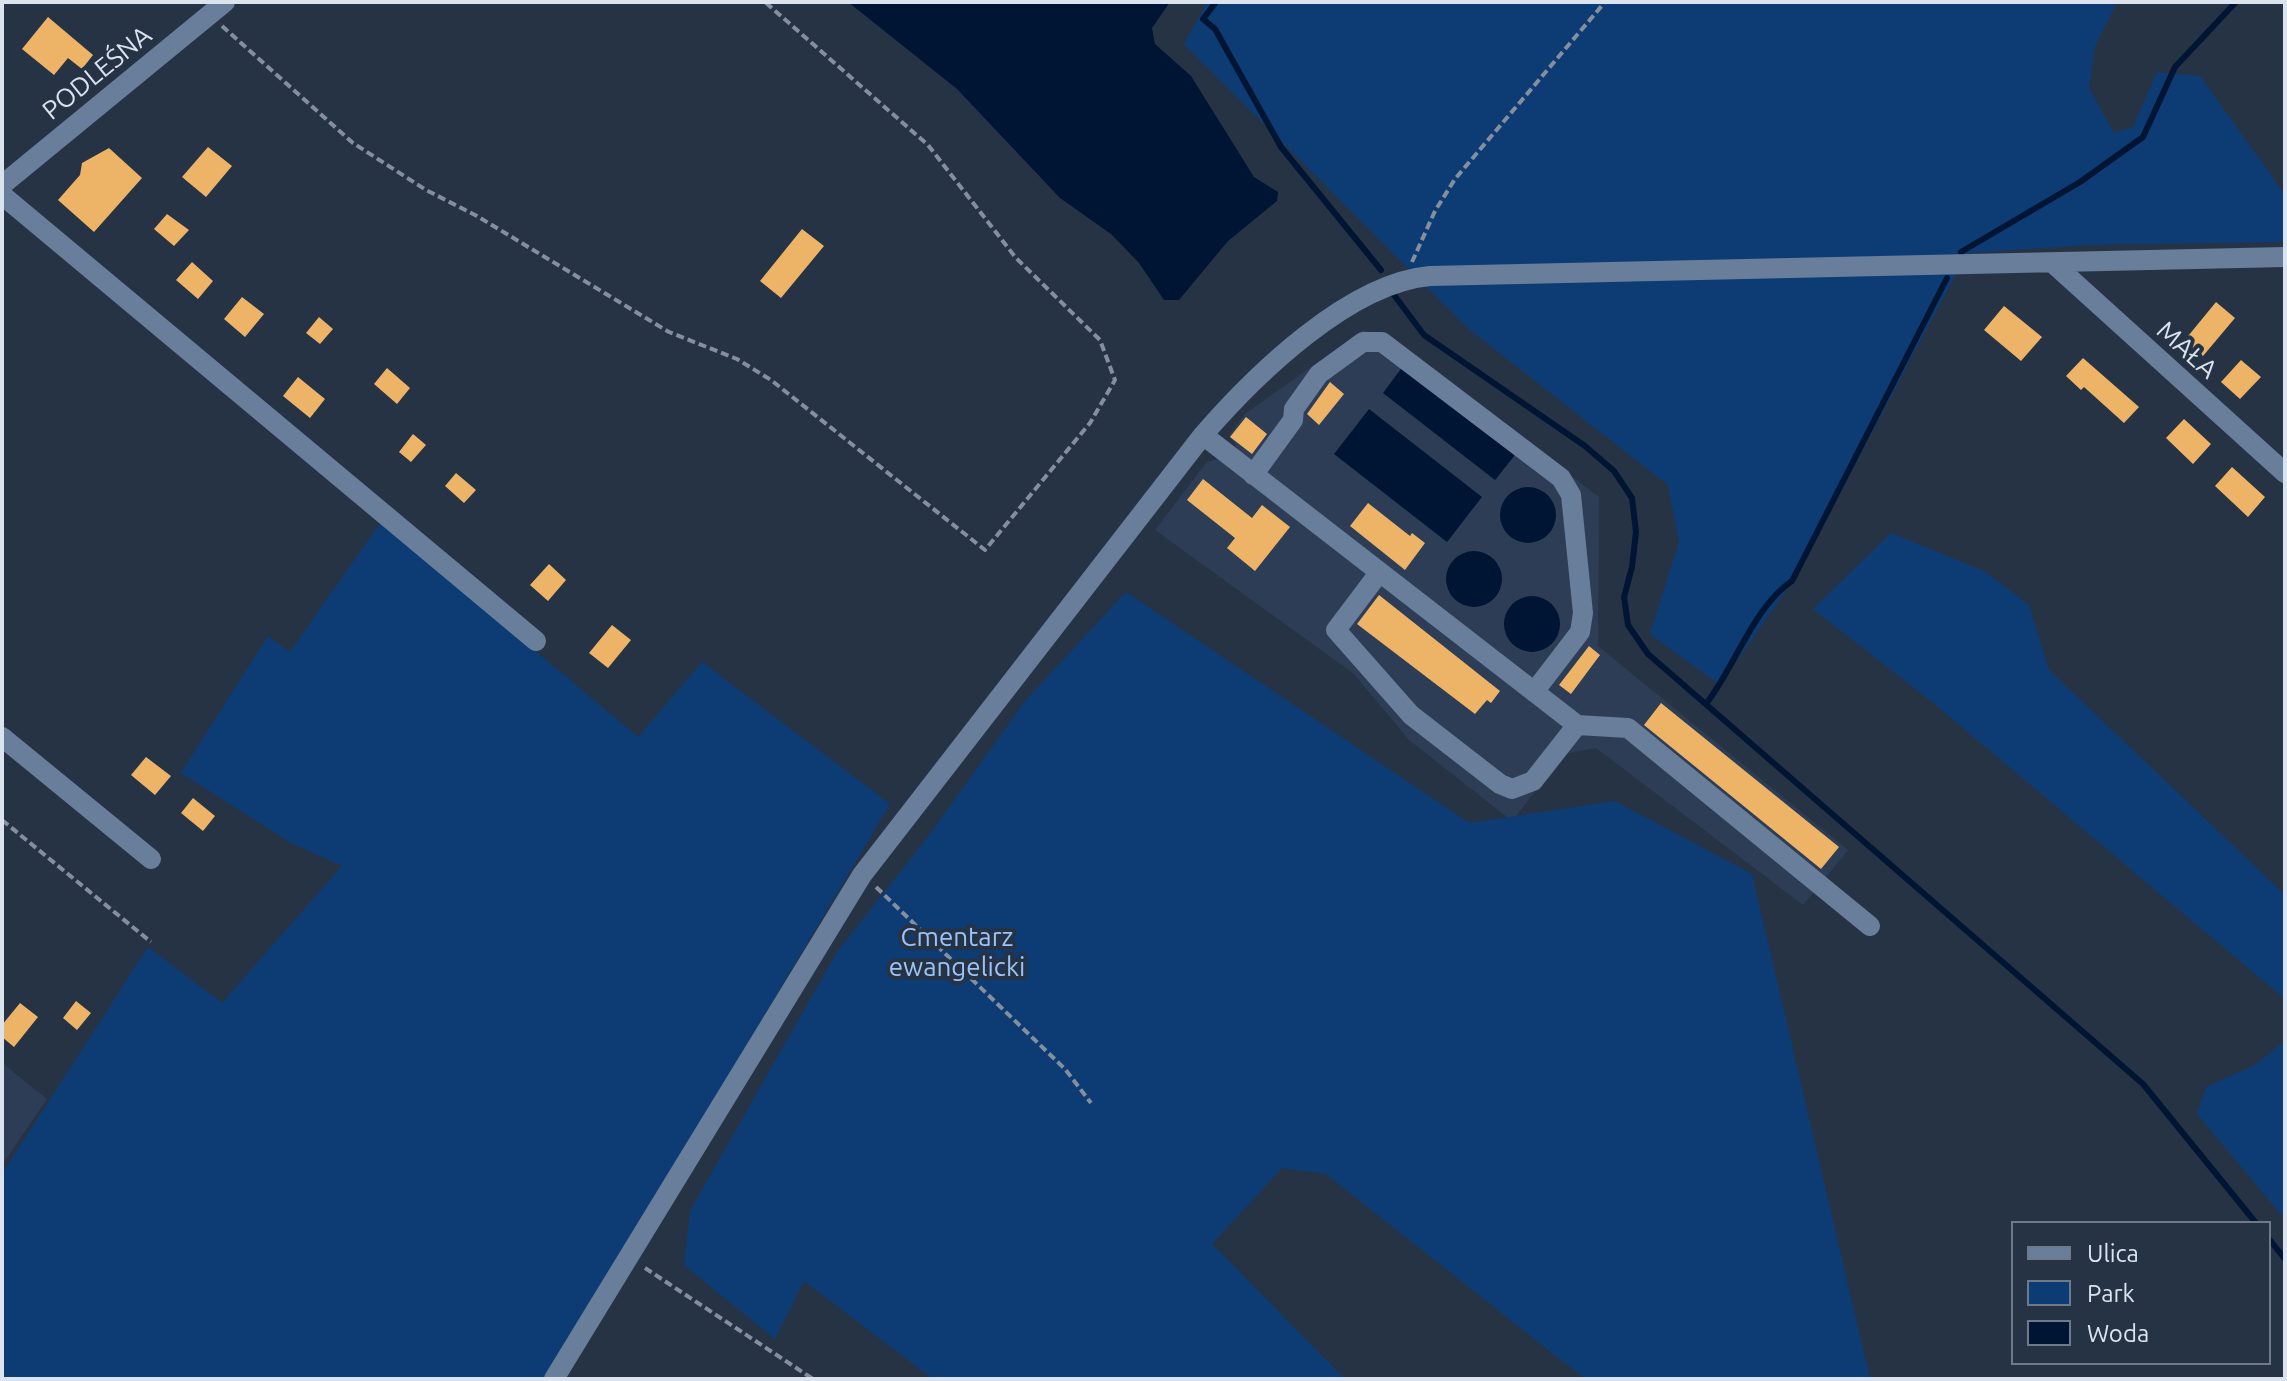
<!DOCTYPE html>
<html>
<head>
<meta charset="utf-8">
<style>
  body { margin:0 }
  #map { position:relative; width:2287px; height:1381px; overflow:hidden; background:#263345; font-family:Ubuntu,sans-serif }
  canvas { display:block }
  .frame { position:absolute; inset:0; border:4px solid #dbe3ef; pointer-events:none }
  .legend { position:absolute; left:2011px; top:1221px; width:260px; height:144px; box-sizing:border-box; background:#263345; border:2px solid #6e7989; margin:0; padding:10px 14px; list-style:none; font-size:24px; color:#dbe3ef }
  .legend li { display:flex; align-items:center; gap:16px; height:40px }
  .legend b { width:40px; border:2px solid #6e7989 }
</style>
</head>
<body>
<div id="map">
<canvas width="2287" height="1381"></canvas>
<div class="frame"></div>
<ul class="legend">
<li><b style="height:10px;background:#687e9b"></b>Ulica</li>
<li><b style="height:22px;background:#0d3c75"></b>Park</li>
<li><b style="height:22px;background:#001534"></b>Woda</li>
</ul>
</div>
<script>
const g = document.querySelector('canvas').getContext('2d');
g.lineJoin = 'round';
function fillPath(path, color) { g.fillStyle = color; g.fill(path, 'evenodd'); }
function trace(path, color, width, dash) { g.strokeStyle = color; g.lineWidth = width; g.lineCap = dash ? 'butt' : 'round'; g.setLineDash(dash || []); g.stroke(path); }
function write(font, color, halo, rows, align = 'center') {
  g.font = font + ' Ubuntu,sans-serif'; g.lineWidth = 8; g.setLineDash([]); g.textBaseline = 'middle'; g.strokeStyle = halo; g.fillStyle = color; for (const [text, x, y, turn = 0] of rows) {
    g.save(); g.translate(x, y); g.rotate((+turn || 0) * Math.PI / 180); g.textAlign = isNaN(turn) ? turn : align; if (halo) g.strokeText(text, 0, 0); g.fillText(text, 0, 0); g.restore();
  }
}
fillPath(new Path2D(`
  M1363,330l24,7 212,160 -1,149 250,204 -45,55 -207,-157 -32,6 -52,67 -103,-81 -55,-66 -199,-144 52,-68 11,-3 6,4 12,-18 -7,-10 16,-21z
  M2,1063l45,36 -45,66z`), '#2d3d55');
fillPath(new Path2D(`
  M1207,2h910l-22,44 -6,42 25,45 19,-6 24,-55 43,4 85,119v47l-196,3 -122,8 -171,323 -76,109 -70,-51 29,-92 -11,-57 -198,-155 -286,-286z
  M381,522l257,215 64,-75 188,142 -342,575h-540l-6,-5v-200l146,-227 74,56 120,-137 -51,-23 -110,-70 87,-137 22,16z
  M1891,533l93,38 45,34 20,65 236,225v104l-353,-297 -119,-93z
  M1126,592l343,231 146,-22 137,73 118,505h-285l-259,-205 -44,-6 -70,76 133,135h-412l-129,-98 -29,58 -91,-74 6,-54 147,-259 93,-118 95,-133z
  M2285,1041v178l-88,-105 9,-27 49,-22z`), '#0d3c75');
fillPath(new Path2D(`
  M848,2h322l-18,26 3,16 36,32 63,101 24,15 -1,9 -49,40 -49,59h-15l-25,-37 -28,-29 -51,-36 -103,-109z
  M1406,362l113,88 -24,30 -112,-87z
  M1369,409l113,88 -35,45 -113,-88z
  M1500 515a28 28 0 1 1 56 0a28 28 0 1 1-56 0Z
  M1446 579a28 28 0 1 1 56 0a28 28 0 1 1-56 0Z
  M1504 624a28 28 0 1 1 56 0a28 28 0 1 1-56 0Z`), '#001534');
trace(new Path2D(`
  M1216,2l-13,17 12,10 66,118 100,123
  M1961,252l119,-70 63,-45 32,-70 61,-65
  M1394,295l30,40 161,111 29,25 18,27 4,34 -4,35 -8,30 4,28 20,29 495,430 113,139
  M1706,704c28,-36 49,-99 86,-123l155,-303
  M2269,1239l16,20`), '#001534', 6);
fillPath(new Path2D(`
  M48,17l45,38 -11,14 -14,-11 -14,17 -32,-26z
  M208,147l24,19 -26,31 -24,-20z
  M109,148l33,30 -48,54 -36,-32 22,-25 2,-12z
  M167,214l22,16 -15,16 -20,-17z
  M802,229l22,17 -43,52 -21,-17z
  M192,262l21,19 -15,18 -22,-19z
  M242,297l22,17 -19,23 -21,-18z
  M2216,302l19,16 -32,38 -19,-15z
  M2004,306l38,31 -21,24 -37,-31z
  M319,317l14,12 -13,15 -14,-11z
  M2083,358l56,49 -15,16 -40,-36 -3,3 -15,-14z
  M2241,360l20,17 -21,22 -19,-17z
  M387,368l23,20 -13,16 -23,-20z
  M298,377l27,22 -15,19 -27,-22z
  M1330,382l14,12 -25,31 -12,-11z
  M1246,417l21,17 -15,20 -22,-17z
  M2184,419l27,25 -18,20 -27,-26z
  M413,434l13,11 -15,17 -12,-10z
  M2232,467l33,30 -17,20 -33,-31z
  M456,473l20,17 -12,13 -19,-17z
  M1203,479l49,39 10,-13 28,22 -35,44 -28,-23 8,-10 -48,-38z
  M1368,503l42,33 2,-3 13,10 -20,27 -55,-44z
  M549,564l17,16 -18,21 -18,-16z
  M1379,595l121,96 -9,12 -4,-3 -12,14 -118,-90z
  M612,625l19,15 -23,28 -19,-15z
  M1589,646l11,9 -29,39 -12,-9z
  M1661,703l178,144 -18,22 -177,-144z
  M146,757l25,19 -16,19 -24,-20z
  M193,798l22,18 -12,15 -22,-18z
  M76,1001l15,12 -14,17 -14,-12z
  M20,1003l18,14 -24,30 -12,-10v-12z`), '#edb467');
trace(new Path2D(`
  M222,26l131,117 73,47 51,26 192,116 68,27 34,21 214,170 105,-127 25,-43 -15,-40 -84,-82 -88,-113 -163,-143
  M1412,262l23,-51 20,-32 150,-177
  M2,820l149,122
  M876,887l189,182 26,34
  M645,1268l168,111`), '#848e9d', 4, [8, 4]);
trace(new Path2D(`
  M2,185l223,-183
  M2,195l534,446
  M2055,265l230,208
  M1203,435l374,290 51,3 242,198
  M1253,475l40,-55 1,-11 25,-35 44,-32h19l179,136 10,17 12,118 -3,19 -46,60
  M1379,573l-43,57 75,85 89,69 12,5 21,-8 44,-56
  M2,737l149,122
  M554,1379l308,-504 341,-440c52,-60 146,-152 227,-159l855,-19`), '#687e9b', 20);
write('26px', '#dbe3ef', '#263345', [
  ["PODLEŚNA",97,73,-39],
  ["MAŁA",2187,350,42]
]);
write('26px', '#9bc3f8', '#263345', [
  ["Cmentarz",957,937],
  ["ewangelicki",957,967]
]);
</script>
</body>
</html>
